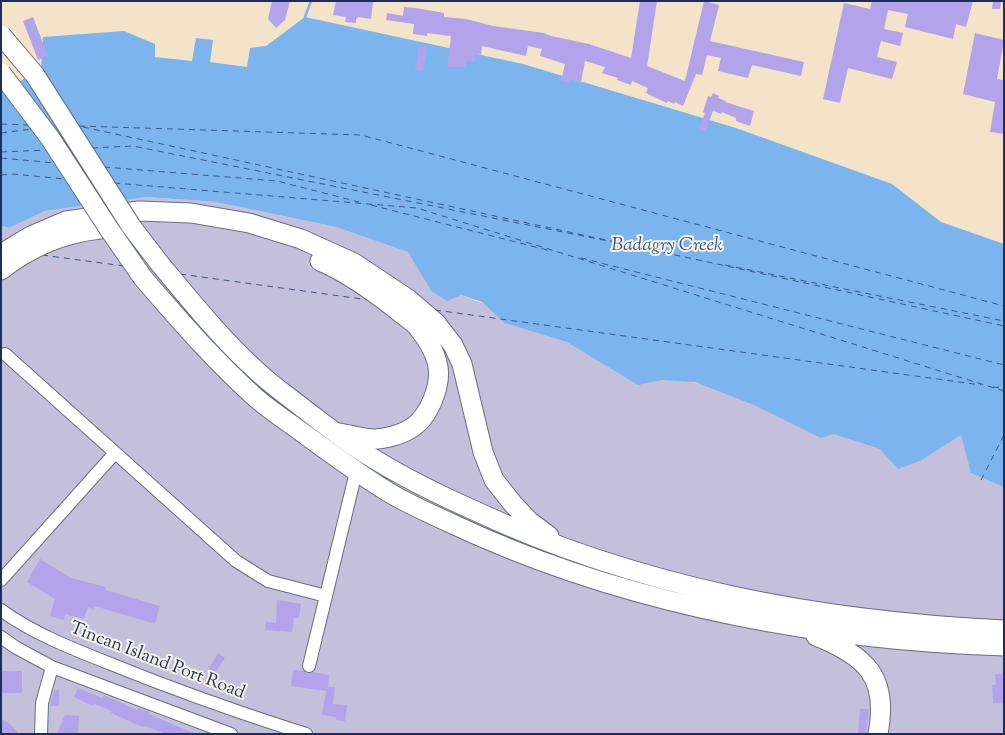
<!DOCTYPE html>
<html>
<head>
<meta charset="utf-8">
<style>
  body { margin:0 }
  #map { position:relative; width:1005px; height:735px; overflow:hidden; background:#f2e3c9; font-family:"Sorts Mill Goudy",serif }
  canvas { display:block }
  .frame { position:absolute; inset:0; border:2px solid #1b2f5e; pointer-events:none }
</style>
</head>
<body>
<div id="map">
<canvas width="1005" height="735"></canvas>
<div class="frame"></div>
</div>
<script>
const g = document.querySelector('canvas').getContext('2d');
g.lineJoin = 'round';
function fillPath(path, color) { g.fillStyle = color; g.fill(path, 'evenodd'); }
function trace(path, color, width, dash) { g.strokeStyle = color; g.lineWidth = width; g.lineCap = dash ? 'butt' : 'round'; g.setLineDash(dash || []); g.stroke(path); }
function write(font, color, halo, rows, align = 'center') {
  g.font = font + ' "Sorts Mill Goudy",serif'; g.lineWidth = 4; g.setLineDash([]); g.textBaseline = 'middle'; g.strokeStyle = halo; g.fillStyle = color; for (const [text, x, y, turn = 0] of rows) {
    g.save(); g.translate(x, y); g.rotate((+turn || 0) * Math.PI / 180); g.textAlign = isNaN(turn) ? turn : align; if (halo) g.strokeText(text, 0, 0); g.fillText(text, 0, 0); g.restore();
  }
}
fillPath(new Path2D(`
  M147,197l69,5 120,25 73,25 21,38 31,5 18,7 42,9 171,71 269,53 43,13v286h-1003v-508l8,2 36,-17z`), '#c4c0db');
fillPath(new Path2D(`
  M305,17l218,47 213,64 156,56 49,38 63,22v243l-33,-14 -10,-38 -41,26 -22,8 -18,-20 -46,-15 -13,4 -67,-33 -59,-23 -33,-2 -24,5 -71,-43 -62,-19 -23,-21 -21,-7 -14,6 -16,-10 -23,-39 -72,-25 -120,-25 -69,-5 -102,14 -36,17 -8,-2v-134l40,-23 2,-32 81,-6 31,13v13l37,4 4,-23 17,2 -3,22 37,5 3,-19 16,-2z`), '#7cb5ed');
trace(new Path2D(`
  M305,17l6,-16`), '#7cb5ed', 2.5);
trace(new Path2D(`
  M1,124l27,1
  M79,126l282,9 643,171
  M83,127l921,199
  M1,133l31,-4
  M92,148l41,-2 475,95
  M1,152l47,-2
  M1,158l54,5
  M104,167l173,14 82,21
  M1,175l12,-1 52,5
  M114,183l303,25 587,183
  M371,205l180,46
  M42,255l82,11
  M581,258l423,107
  M725,265l279,56
  M180,274l189,26
  M435,310l546,75
  M993,387l11,1
  M981,480l23,-45`), '#385789', 1, [6, 5]);
fillPath(new Path2D(`
  M272,1h18l-5,19 -9,8 -8,-9z
  M336,1h37l-2,18 -13,-2 -2,2v4l-11,-1 1,-5 -13,-2z
  M640,1h17l-10,65 38,15 19,-80 15,4 -9,36 94,21 -3,14 -49,-11 -4,13 -30,-7 3,-13 -14,-3 -5,20 -6,-1 -13,32 -8,-4 -1,2 -6,-3 -1,2 -11,-5 -10,-5 2,-5 -16,-7 -1,4 -14,-5 1,-2 -16,-5 3,-6 -20,-6 -4,21 -11,-2 -1,3 -8,-2 4,-17 -25,-8 2,-7 -14,-3 -2,10 -44,-10 -1,9 -5,-1 -1,8 -9,-1 -1,6h-18l4,-31 -24,-3v3l-14,-2 1,-10 -28,-4 1,-7 16,3 1,-9 12,1 28,5v4l22,2 27,7 51,7 7,3 38,8 42,14z
  M872,1h101l-7,26 -10,-3 -3,15 -48,-12 3,-13 -20,-4 -4,19 19,4 -3,13 -19,-5 -4,16 20,5 -5,17 -44,-11 -8,35 -17,-4 21,-96 26,6z
  M993,1h8l-1,8h-8z
  M33,17l15,39 -10,4 -15,-39z
  M975,33l29,7 -7,39 7,1v54l-14,-2 5,-30 -32,-8z
  M419,46l8,1 -4,24 -8,-1z
  M713,93l6,3 -1,2 8,3 -1,1 29,9 -4,15 -14,-5v-3l-14,-6v2l-9,-3 -7,20 -7,-2 6,-16 -2,-1 5,-16 3,1z
  M40,559l31,19 35,9 -1,3 55,16 -5,18 -60,-18 -1,3 -6,-2 -4,12 -19,-5 -1,6 -14,-4 5,-17 -28,-17z
  M277,600l24,4 -2,14h-5l-2,14 -27,-2 1,-8 10,1z
  M218,653l7,5 -11,16 -6,-4z
  M293,670l10,1 5,3 6,-2 15,3 -1,12h7l-2,17 14,1 -2,16 -9,-1v-3l-14,-2 4,-24 -35,-5z
  M1,671h21v22h-21z
  M995,674h9v29h-11l-1,-18h4z
  M78,688l24,10 2,-3 33,15 1,-2 12,4 -1,2 47,20h-30l-21,-8 -1,1 -11,-4 -22,-10 1,-2 -18,-7 -1,2 -19,-9z
  M54,690h5v16h-9z
  M860,709h9l-3,25h-8z
  M65,715l14,1 -1,18h-21z
  M1,719l9,5 9,10h-18z`), '#b2a3eb');
const minor = new Path2D(`
  M5,354l231,207 32,20 58,15
  M1,580l114,-127
  M1,610c33,24 72,39 110,54 64,26 129,49 195,70
  M1,637l14,10 37,20 179,67
  M309,666l47,-194
  M41,734l1,-31 10,-36`);
const highway = new Path2D(`
  M1,254l30,-18 35,-15 73,-10 52,2 58,10 52,16 53,24 54,36 28,24 17,22 9,19 21,88 11,28 19,24 16,17 20,15
  M320,261c29,12 57,33 82,53 6,5 13,9 17,15 8,10 15,21 18,33 6,22 -8,56 -27,67 -10,6 -25,10 -36,10 -11,0 -23,-4 -34,-6
  M160,264c31,37 62,76 99,109 14,13 30,24 45,36 20,15 40,31 62,45 33,21 69,39 105,55 168,79 349,112 533,121
  M1,270c29,-23 63,-37 99,-41
  M143,278c36,42 72,83 113,120 16,14 34,25 51,38 29,21 57,42 88,60 27,15 56,27 84,40 162,71 349,105 525,110
  M816,636c50,20 73,41 62,98`);
trace(minor, '#666e83', 14);
trace(highway, '#666e83', 21);
trace(minor, '#fff', 12);
trace(highway, '#fff', 19);
const highwayBridge = new Path2D(`
  M1,35l34,40 96,151 29,38
  M1,73l49,65 59,91 34,49`);
trace(highwayBridge, '#666e83', 21, []);
trace(highwayBridge, '#fff', 19);
write('18px', '#1b2f5e', '#f7f3e8', [
  ["Tincan Island Port Road",157,662,21]
]);
write('italic 19px', '#385789', '#f7f3e8', [
  ["Badagry Creek",667,247]
]);
</script>
</body>
</html>
